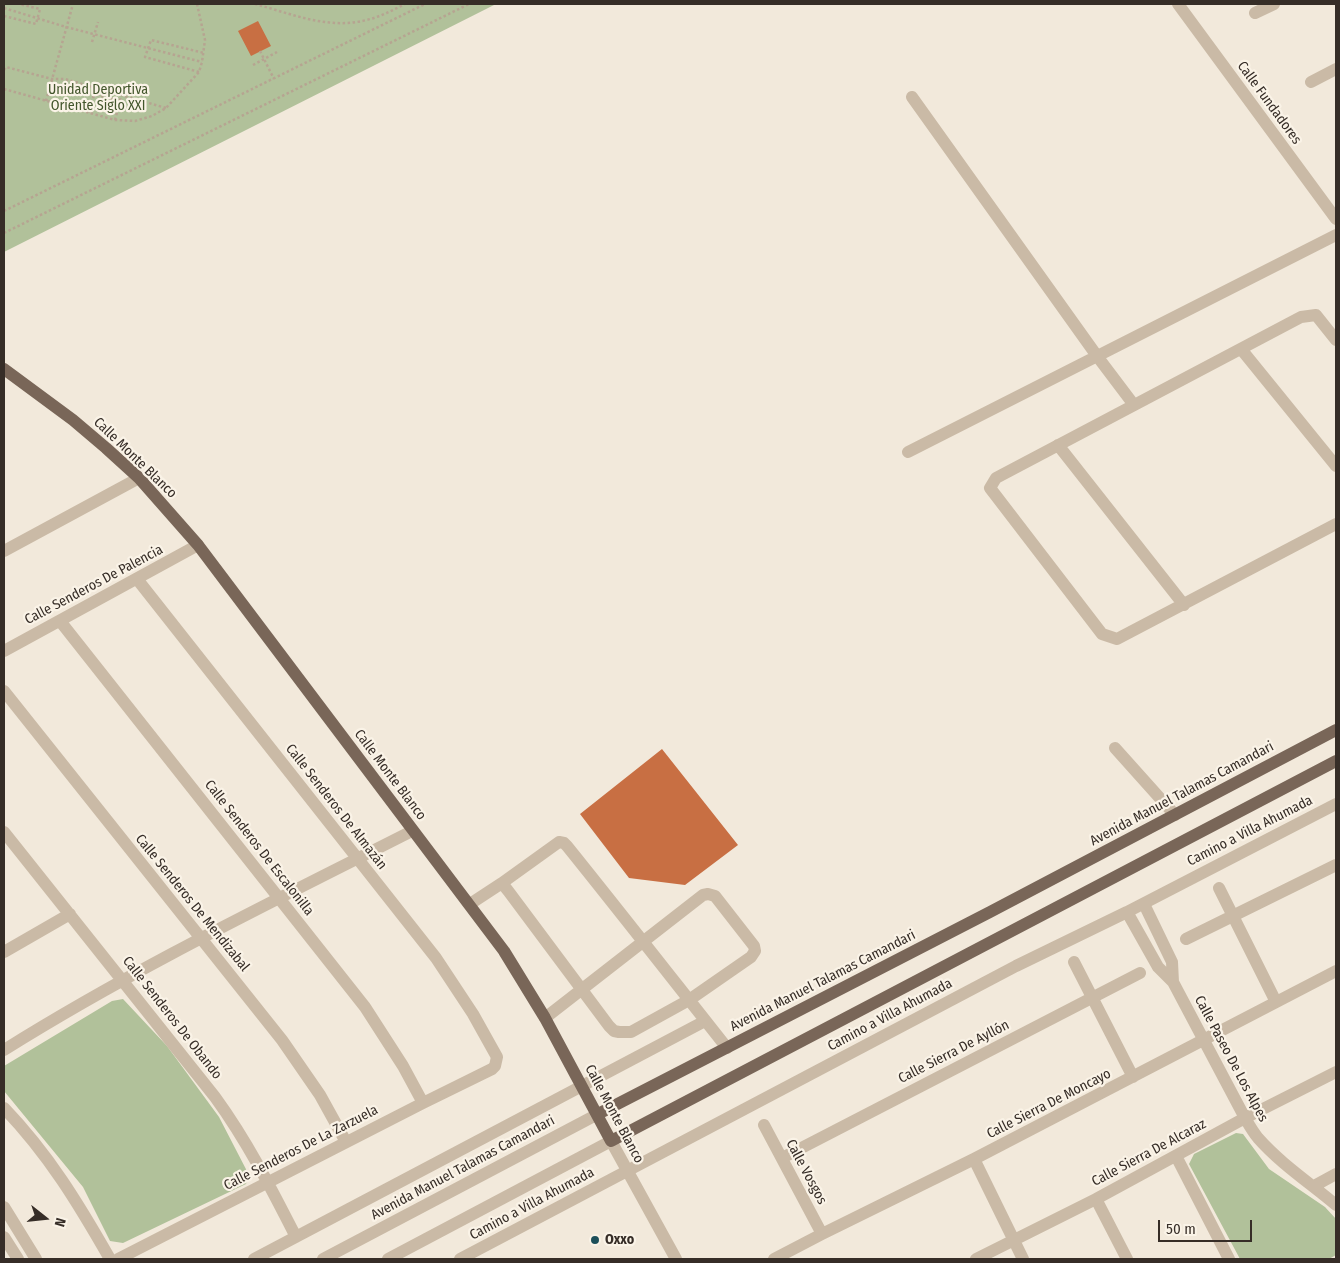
<!DOCTYPE html>
<html>
<head>
<meta charset="utf-8">
<style>
  body { margin:0 }
  #map { position:relative; width:1340px; height:1263px; overflow:hidden; background:#f2e9db; font-family:"Fira Sans Condensed",sans-serif }
  canvas { display:block }
  .frame { position:absolute; inset:0; border:5px solid #362d27; pointer-events:none }
  .north { position:absolute; left:20px; top:1193px; width:50px; height:50px; -webkit-text-stroke:4px #faf3e7; paint-order:stroke; rotate:106deg; font-size:14px; font-weight:700; line-height:20px; text-align:center; color:#362d27 }
  .north::after { content:''; display:block; margin:auto; width:18px; height:22px; background:#362d27; clip-path:polygon(50% 0,100% 100%,50% 72%,0 100%) }
  .scale { position:absolute; left:1158px; top:1220px; width:94px; height:22px; box-sizing:border-box; border:2px solid #362d27; border-top:0; padding-left:6px; font-size:15px; line-height:18px; white-space:nowrap; color:#362d27; -webkit-text-stroke:4px #faf3e7; paint-order:stroke }
</style>
</head>
<body>
<div id="map">
<canvas width="1340" height="1263"></canvas>
<div class="frame"></div>
<div class="north">N</div>
<div class="scale">50 m</div>
</div>
<script>
const g = document.querySelector('canvas').getContext('2d');
g.lineJoin = 'round';
function fillPath(path, color) { g.fillStyle = color; g.fill(path, 'evenodd'); }
function trace(path, color, width, dash) { g.strokeStyle = color; g.lineWidth = width; g.lineCap = dash ? 'butt' : 'round'; g.setLineDash(dash || []); g.stroke(path); }
function write(font, color, halo, rows, align = 'center') {
  g.font = font + ' "Fira Sans Condensed",sans-serif'; g.lineWidth = 4.5; g.setLineDash([]); g.textBaseline = 'middle'; g.strokeStyle = halo; g.fillStyle = color; for (const [text, x, y, turn = 0] of rows) {
    g.save(); g.translate(x, y); g.rotate((+turn || 0) * Math.PI / 180); g.textAlign = isNaN(turn) ? turn : align; if (halo) g.strokeText(text, 0, 0); g.fillText(text, 0, 0); g.restore();
  }
}
fillPath(new Path2D(`
  M4,4h492l-492,248z
  M123,999l44,47 52,71 30,58 -3,9 -123,59 -13,-2 -27,-54 -79,-96v-25l108,-65z
  M1236,1133l7,1 26,35 56,38 11,12v36l-7,4h-89l-51,-95 5,-10z`), '#b1c19a');
fillPath(new Path2D(`
  M258,21l13,25 -20,10 -13,-25z
  M662,749l76,96 -53,40 -56,-7 -49,-64z`), '#c86f43');
trace(new Path2D(`
  M255,4c34,9 71,25 107,17 16,-3 29,-10 43,-17
  M4,8l62,19 136,35
  M4,16l32,8 4,-15 -21,-5
  M92,42l6,-20
  M260,51l14,28
  M253,65l24,-13
  M4,70l2,-3 46,12h13l31,9 -2,6 26,7 1,-6 45,13
  M199,72l-54,-15 6,-17 53,13
  M4,89l111,31 20,1 17,-5 14,-8 33,-36 3,-10 3,-22 -8,-36
  M46,101l27,-97
  M90,113l4,-19
  M115,120l5,-19
  M4,211l421,-207
  M4,233l465,-229`), '#b6a491', 2.5, [2.5, 2.5]);
trace(new Path2D(`
  M1178,4l158,215
  M1255,13l19,-9
  M1311,82l25,-13
  M912,97l185,259 37,49
  M1336,340l-20,-25 -15,2 -305,161 -6,10 112,146 15,5 219,-115
  M1241,349l95,117
  M1058,445l126,160
  M908,452l428,-217
  M4,551l135,-73
  M60,621l305,386 38,59 20,37
  M4,651l194,-106
  M4,691l278,349 38,55 26,47
  M1115,748l60,67
  M4,832l211,265c32,44 56,91 81,140
  M1219,888l57,114
  M470,904l32,-21
  M1144,904l28,58 1,20
  M1127,912l31,55 15,15 72,136c4,7 8,14 13,20 23,26 52,45 78,67
  M1186,939l150,-74
  M4,952l66,-38
  M1074,962l59,115
  M545,1018c53,-41 106,-82 158,-123l5,-1 7,2 39,50 1,5 -4,6 -62,43 -58,32h-12l-5,-1 -5,-5 -100,-134 -7,-9 57,-41 5,1 3,3c54,67 107,135 160,202
  M4,1050c131,-82 270,-149 408,-219
  M4,1108c45,47 74,95 106,151
  M764,1125l58,109
  M1176,1156l53,103
  M782,1158l358,-185
  M974,1159l49,100
  M1314,1186l22,-12
  M1096,1199l31,60
  M4,1207l32,52
  M4,1237l14,22
  M118,1259l305,-156 69,-34 3,-3 2,-9 -24,-43 -37,-56 -299,-379
  M254,1259l451,-238
  M323,1259l275,-145
  M388,1259l223,-118 65,118
  M460,1259l556,-293 111,-54 209,-108
  M774,1259l48,-25 152,-75 362,-188
  M976,1259l120,-60 149,-81 91,-46`), '#cabaa6', 12);
trace(new Path2D(`
  M4,369l69,51 33,28 33,30 59,67 306,406 41,67 66,123 725,-380
  M598,1114l392,-202 346,-182`), '#796658', 12);
for (const [x, y, r, color] of [
  [595,1240,5,"#1c4f59"]
]) { const dot = new Path2D(); dot.arc(x, y, r, 0, 2 * Math.PI); g.fillStyle = color; g.fill(dot); trace(dot, '#faf3e7', 2); }
write('14px', '#42552b', '#faf3e7', [
  ["Unidad Deportiva",98,90],
  ["Oriente Siglo XXI",98,106]
]);
write('14px', '#362d27', '#faf3e7', [
  ["Calle Fundadores",1269,103,54],
  ["Calle Monte Blanco",135,458,44],
  ["Calle Senderos De Palencia",94,585,-28],
  ["Calle Monte Blanco",390,775,53],
  ["Avenida Manuel Talamas Camandari",1182,794,-28],
  ["Calle Senderos De Almazán",336,807,52],
  ["Camino a Villa Ahumada",1250,831,-27],
  ["Calle Senderos De Escalonilla",259,848,52],
  ["Calle Senderos De Mendizabal",192,903,51],
  ["Avenida Manuel Talamas Camandari",823,981,-27],
  ["Camino a Villa Ahumada",890,1015,-28],
  ["Calle Senderos De Obando",172,1018,52],
  ["Calle Sierra De Ayllón",954,1052,-27],
  ["Calle Paseo De Los Alpes",1231,1059,62],
  ["Calle Sierra De Moncayo",1049,1104,-27],
  ["Calle Monte Blanco",614,1114,62],
  ["Calle Senderos De La Zarzuela",301,1148,-27],
  ["Calle Sierra De Alcaraz",1149,1153,-28],
  ["Avenida Manuel Talamas Camandari",463,1168,-28],
  ["Calle Vosgos",806,1172,62],
  ["Camino a Villa Ahumada",532,1204,-28]
]);
write('bold 14px', '#362d27', '#faf3e7', [
  ["Oxxo",605,1240]
], 'left');
</script>
</body>
</html>
